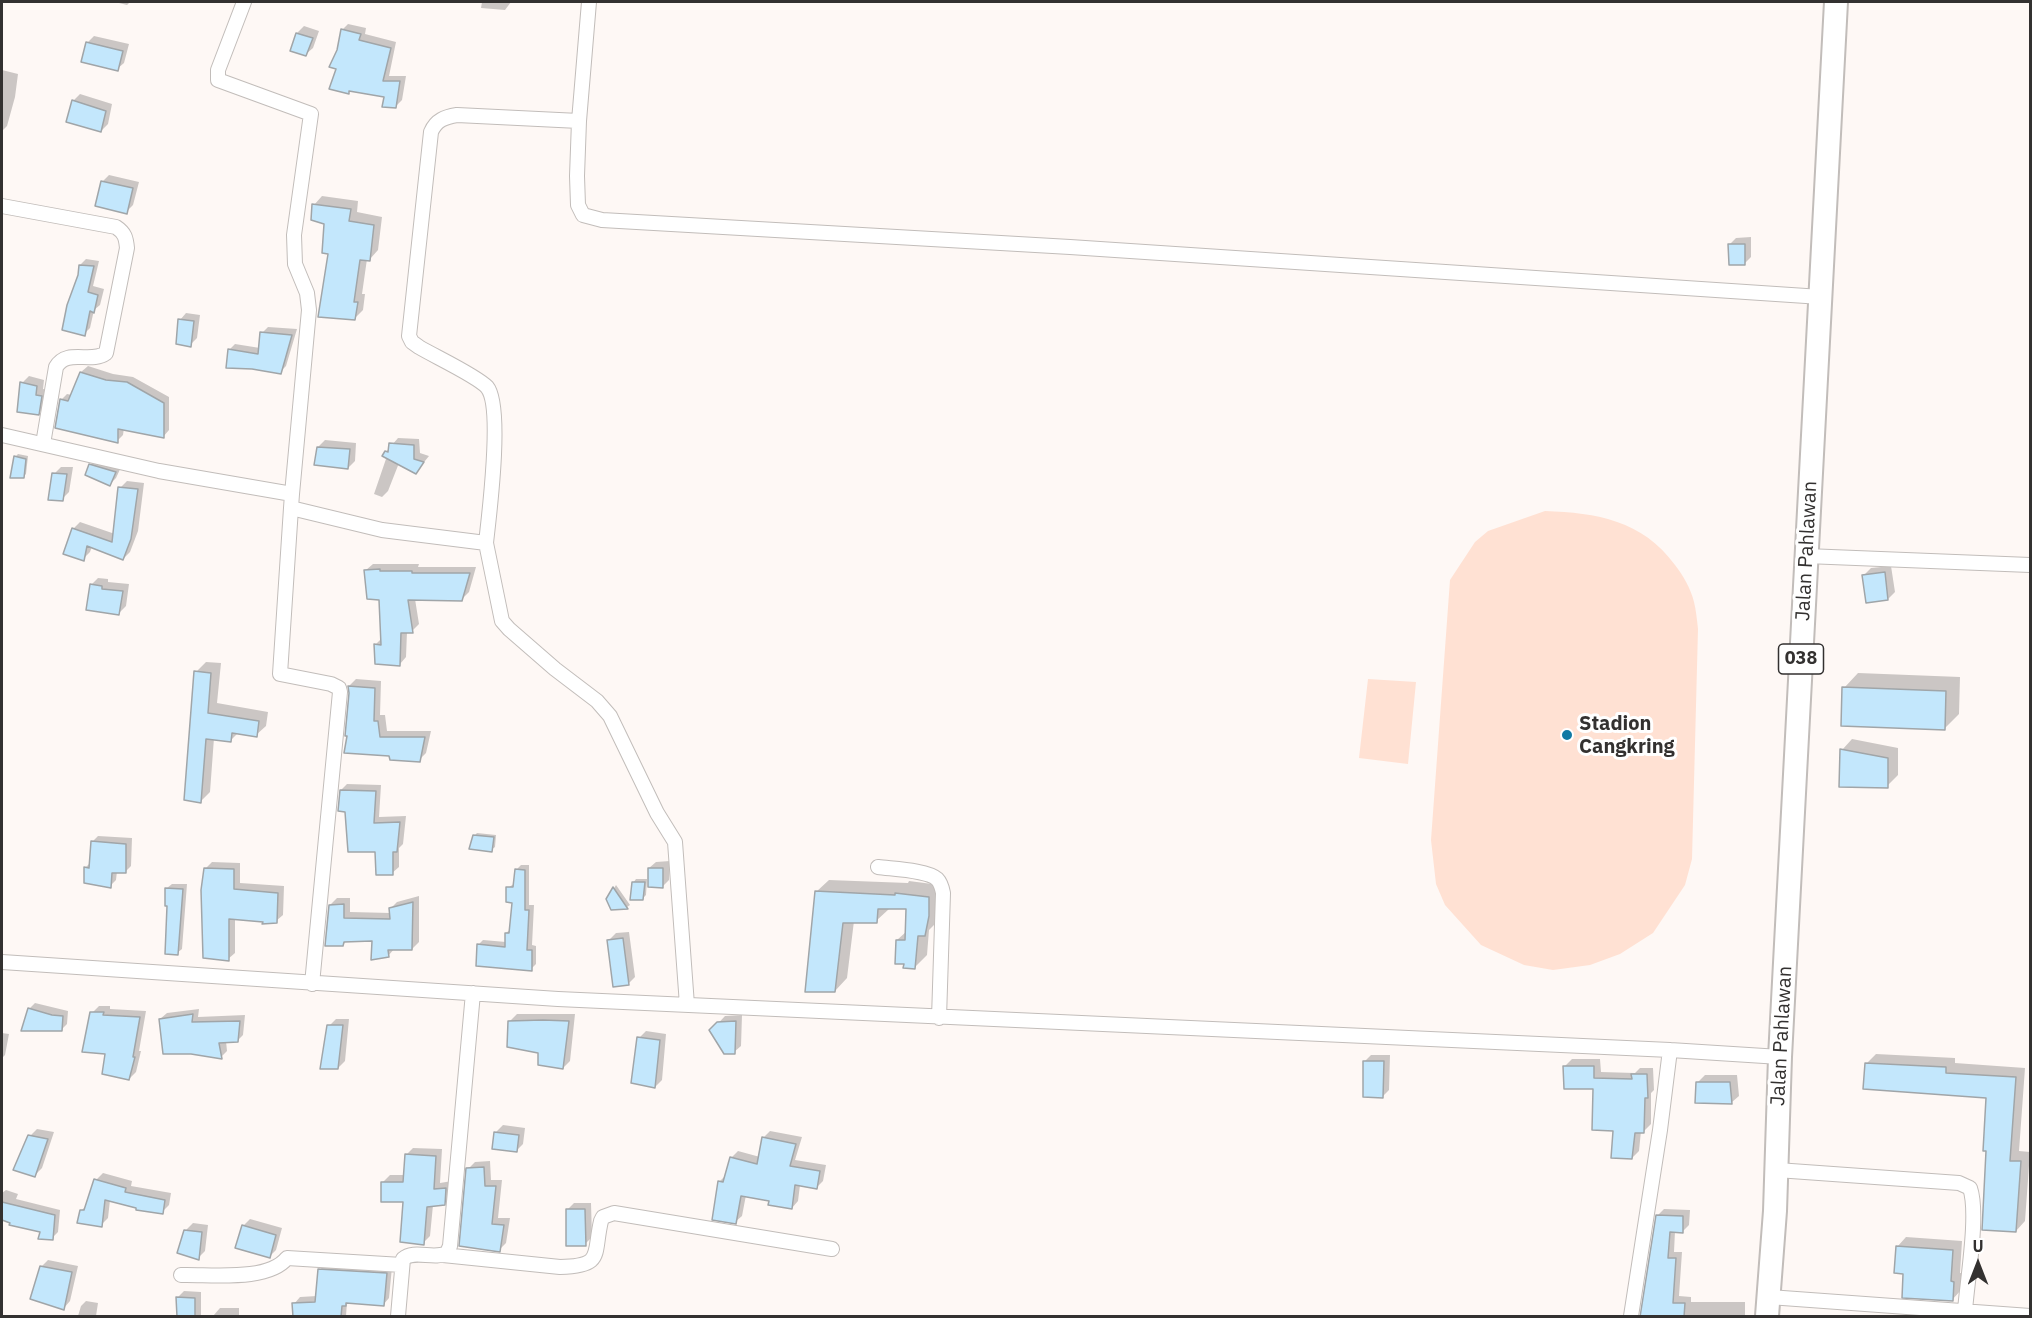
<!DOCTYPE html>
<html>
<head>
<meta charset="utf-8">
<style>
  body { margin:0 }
  #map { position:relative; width:2032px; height:1318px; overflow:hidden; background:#fef8f5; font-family:"IBM Plex Sans",sans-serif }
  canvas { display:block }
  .frame { position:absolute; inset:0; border:3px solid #333130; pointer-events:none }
  .north { position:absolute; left:1948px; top:1234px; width:60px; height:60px; -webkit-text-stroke:4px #fff; paint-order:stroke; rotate:0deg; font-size:16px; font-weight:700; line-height:24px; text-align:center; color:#333130 }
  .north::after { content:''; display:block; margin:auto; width:21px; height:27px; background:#333130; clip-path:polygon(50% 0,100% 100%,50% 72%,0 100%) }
</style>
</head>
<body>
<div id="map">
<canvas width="2032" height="1318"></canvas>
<div class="frame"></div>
<div class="north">U</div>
</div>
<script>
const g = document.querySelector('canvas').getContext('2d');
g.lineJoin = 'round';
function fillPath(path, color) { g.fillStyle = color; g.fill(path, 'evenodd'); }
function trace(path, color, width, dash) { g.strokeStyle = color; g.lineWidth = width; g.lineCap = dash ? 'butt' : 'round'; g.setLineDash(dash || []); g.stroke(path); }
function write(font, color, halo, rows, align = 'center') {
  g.font = font + ' "IBM Plex Sans",sans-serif'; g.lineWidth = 6; g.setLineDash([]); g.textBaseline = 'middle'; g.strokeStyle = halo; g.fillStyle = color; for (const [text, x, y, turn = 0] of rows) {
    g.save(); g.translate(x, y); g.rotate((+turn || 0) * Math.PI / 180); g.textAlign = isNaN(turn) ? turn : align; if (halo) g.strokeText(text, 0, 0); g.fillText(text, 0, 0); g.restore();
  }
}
fillPath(new Path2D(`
  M1545,511c52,2 97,9 130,54 8,10 16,24 19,37 2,8 3,18 4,27l-6,230 -7,26 -32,48 -33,21 -30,11 -37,5 -29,-5 -43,-20 -36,-40 -9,-21 -5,-44 19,-260 25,-38 13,-11z
  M1368,679l48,3 -8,82 -49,-6z`), '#ffe1d3');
fillPath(new Path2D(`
  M115,2h15l-3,3z
  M482,2h29l-6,8 -24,-2z
  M348,24l18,4 -1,6 31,8 -7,34h17l-4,24 -6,6 -10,-10 -35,-6 -3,2 -10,-24 4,-38z
  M304,26l15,5 -6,17 -7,6 -14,-4 5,-17z
  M94,36l35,8 -5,19 -7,6 -30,-26z
  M2,70l16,4 -3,23 -8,29 -5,5z
  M80,94l32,10 -4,20 -7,7 -28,-30z
  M109,175l30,7 -6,23 -7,7 -24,-30z
  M322,196l36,5 -1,11 25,5 -4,33 -8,9h-3l-5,35h3l-2,16 -9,9 -24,-66 -4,-30 -12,-18z
  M1751,237v20l-7,7 -15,-19 7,-7z
  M86,259l13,2 -6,25 11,3 -4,16 -6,5 -4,18 -6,6 -5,-58 1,-11z
  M186,313l14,2 -3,23 -7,7 -10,-25z
  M268,327l29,2 -11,37 -6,6 -51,-22 6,-6 25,4 2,-15z
  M88,366l25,8 20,3 36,20v33l-6,7 -39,-9 -1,7 -6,6 -56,-41 6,-6 5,1 9,-23z
  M29,376l15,4 -1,9 5,1 -3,17 -7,7 -16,-31z
  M398,438l21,1 1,14 9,3 -13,16 -17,-9 -11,28 -6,6 -8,-3 13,-38 -1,-4z
  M325,440l31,3 -1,18 -7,7 -30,-21z
  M18,454l10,2 -2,18 -3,3 -8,-20z
  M97,458l25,7 -6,13 -7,7 -19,-20z
  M61,467h12l-4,25 -7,7 -8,-25z
  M127,481l17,2 -6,48 -8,21 -7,7 -31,-13 -2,6 -7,7 -10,-30 7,-7 35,12 5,-46z
  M373,564h46l-1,3h58l-7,25 -8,8 -46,-1 4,25 -7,7 -5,1 -1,25 -6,7 -25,-19 7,-7 -2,-39 -14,-29z
  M1891,566l4,26 -7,7 -24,-24 7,-7z
  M98,578l10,1v3l21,2 -3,22 -7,7 -28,-28z
  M206,662l15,1 -4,40 51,9 -2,14 -10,9 -17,-3 -8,8 -17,-2 -4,54 -10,10 -4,-130z
  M1858,673l102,4 -1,37 -15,15 -100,-41z
  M356,679l25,2 -1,34h5l2,16h44l-5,22 -7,7 -28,-2 -42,-72z
  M1852,739l46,9v27l-11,11 -45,-36z
  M347,784l34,1 -2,32 27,-1 -3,28 -4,4v19l-7,6 -45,-62 -6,-21z
  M477,833l19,2 -1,12 -4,3 -17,-14z
  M98,836l34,2 -1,28 -6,6 -8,-1 -1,9 -6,6 -25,-18 6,-6 1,-20z
  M670,861l-1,19 -7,7 -13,-19 7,-6z
  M212,862l28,1v20l44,3 -1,29 -7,6 -41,-3v35l-7,6 -23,-90z
  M521,865h8v40h5l-2,40 4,1v18l-5,5 -53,-24 5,-5 23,2v-9l5,-4 2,-28 -5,-13 7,-5 1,-13z
  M636,879h11l-1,16 -3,3 -10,-15z
  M829,880l79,3 1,-2 31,4 -3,37 -8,8 -2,25 -13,13 -17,-28 10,-9 1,-23 -19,1 -13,12h-22l-7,57 -12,13 -19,-99z
  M172,884h15l-5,65 -5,4 -10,-65z
  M616,885l14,20 -3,2 -15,2 -4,-10z
  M419,896v46l-7,7 -17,-1 -7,8 -14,-17 -27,1 -4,5 -13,-40 7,-7h13v14l41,1 -1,-4 7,-7z
  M629,932l6,45 -7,7 -19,-44 7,-7z
  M35,1003l33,8 -1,13 -6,6 -32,-21z
  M99,1006h11v3l36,2 -7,40h2l-5,21 -7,7 -23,-26 -14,-40z
  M199,1009l-1,8 47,-2 -2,20 -6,6h-11l1,10 -6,6 -61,-38 7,-6z
  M517,1014h58l-5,47 -7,7 -23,-16 -30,-31z
  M742,1015l-1,31 -7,6 -23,-21 14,-15z
  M336,1019h13l-4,42 -7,7 -9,-42z
  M646,1031l20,3 -4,46 -7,7 -16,-49z
  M2,1033l7,1 -4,21 -3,3z
  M1876,1054l79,4v5l70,5 -6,83 11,1 -5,69 -9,10 -28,-134 -122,-33z
  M1371,1055h19l-1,35 -7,7 -18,-35z
  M1572,1059h28l1,13 34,1 5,-5h13l1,22 -3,3v31l-7,7h-3l-2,20 -7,7 -18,-28 -19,-43 -30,-21z
  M1705,1075h32l2,21 -7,6h-35l1,-20z
  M503,1125l22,3 -2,16 -7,7 -20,-19z
  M37,1129l17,3 -12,36 -7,7 -5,-39z
  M770,1131l32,6 -7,23 31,5 -3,16 -7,7 -16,-3 -2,16 -6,7 -21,-8 -25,-5 -4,21 -7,6 -16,-40 7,-7 5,-17 7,-7 22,6 3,-19z
  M413,1148l29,1 -2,34 12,-2 -1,16 -7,7 -11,1 -3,31 -7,7 -18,-43 -22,-18 7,-7h15l1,-20z
  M490,1161l1,19h11l-4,38h12l-4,25 -7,7 -31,-81 7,-7z
  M103,1173l29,8 -1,5 40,7 -2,12 -7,7 -52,-12 -2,18 -7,7 -20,-14 6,-6 9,-25z
  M6,1190l12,4 -2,5 44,11 -2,22 -6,6 -11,-7 -39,-13v-25z
  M574,1203h17l1,34 -7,7 -18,-34z
  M1664,1209l26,1 -1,15 -7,7 -7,-1 -1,21h8l-3,44 12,1v5h54v14h-103l15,-100z
  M250,1219l32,9 -6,22 -7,7 -26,-31z
  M193,1223l15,2 -3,26 -7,7 -12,-28z
  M1906,1237l56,4 -2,32h2l-1,17 -9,10 -47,-28 -8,-25z
  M48,1260l30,6 -8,35 -6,7 -23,-41z
  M326,1263l66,4 -3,31 -6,7 -36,-3 -1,14h-52v-12l6,-7 17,-1 3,-26z
  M184,1291l17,1v24h-23v-19z
  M86,1301l12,2 -2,13h-18l3,-10z
  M220,1308h19v8h-26z`), '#0003');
const building = new Path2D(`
  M341,29l20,5 -2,6 32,8 -8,33h17l-4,27 -14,-1 2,-10 -35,-6v3l-20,-5 7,-20 -7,-2 8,-17z
  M296,33l17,5 -7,18 -16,-5z
  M86,42l37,9 -5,20 -37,-9z
  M72,100l34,11 -5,21 -35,-10z
  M101,181l32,7 -6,26 -32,-8z
  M312,204l39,5 -2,12 25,4 -4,36 -10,-1 -6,42h4l-3,18 -37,-3 10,-63 -6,-1 2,-29 -13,-4z
  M1728,244h17v21h-16z
  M79,265l15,1 -6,26 10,3 -4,18 -4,-2 -5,25 -23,-6 5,-25 11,-30z
  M178,319l16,2 -3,26 -15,-3z
  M260,332l32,3 -11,39 -29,-5 -26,-1 2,-19 30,5z
  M80,372l26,8 21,2 37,21v35l-46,-9v14l-63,-15 5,-29 8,2z
  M20,382l17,4 -1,9 6,1 -3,19 -22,-3z
  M389,443l25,2v14l10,3 -8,12 -34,-18 3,-5 3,1z
  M317,447l33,2 -2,20 -34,-4z
  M14,456l12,3 -2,19h-14z
  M89,464l27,8 -6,14 -25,-11z
  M52,473l15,1 -4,27 -15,-1z
  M118,487l20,2 -7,50 -8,21 -36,-14 -3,15 -21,-7 9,-26 40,14z
  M380,569v2h32v2h58l-8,28 -54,-1 5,33h-12l-1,33 -25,-2 -1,-20 7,1 -2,-45 -12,-1 -3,-29z
  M1885,572l3,28 -22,3 -4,-28z
  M90,584l12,2v3l21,2 -4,24 -33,-5z
  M194,671l17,2 -3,40 51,8 -2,16 -25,-4 -1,9 -25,-3 -5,64 -17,-3z
  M348,686l27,2 -1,33h4l2,16h45l-5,25 -30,-2 -1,-4 -45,-3 3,-17h-2l4,-43z
  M1842,687l104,4 -1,39 -104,-4z
  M1840,749l48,9v30l-49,-1z
  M340,790l36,1 -2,32 26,-1 -3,30h-4v23h-17l-1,-23h-27l-3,-40 -7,-1z
  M473,835l21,2 -2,15 -23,-3z
  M91,841l35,3v29h-14l-1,15 -27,-5v-16l5,1z
  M204,868l30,1v20l44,4 -1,30 -15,1 1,-2 -34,-3v42l-26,-3 -2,-68z
  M648,868h15v20l-15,-1z
  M515,869l10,1v40h4l-2,40h5v21l-56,-5 1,-22 28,3v-14h4l3,-30 -6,-1v-15h7z
  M632,882h13l-2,18h-13z
  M613,887l15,22 -17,1 -5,-11z
  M165,888l18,1 -5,66 -13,-1 2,-48h-2z
  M815,891l80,4v-2l34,4v19l-4,20h-7l-3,33 -12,-1 1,-4h-9l1,-24h9l1,-31h-28l-1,14h-34l-8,69h-30z
  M413,902l-1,48h-24l1,7 -18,3 1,-19 -28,1 -1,4h-18l4,-41 15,-1v14l46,1 -1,-11z
  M623,938l6,47 -16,2 -6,-47z
  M28,1008l24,7 11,1 -1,15h-41z
  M90,1012h14l-1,3 37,2 -7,40h2l-6,23 -27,-6 3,-20 -23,-2z
  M193,1014l-1,8 48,-1 -2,21 -19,1 3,16 -31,-5h-28l-4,-35z
  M543,1020l26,1 -6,48 -25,-4v-12l-31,-6 1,-26z
  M736,1021l-1,33h-11l-15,-24 8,-8z
  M327,1025h16l-5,44h-18z
  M637,1037l23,3 -5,48 -24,-5z
  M1363,1061h21l-1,37 -20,-1z
  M1865,1063l81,4v6l70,4 -6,84h11l-5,71 -34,-2 4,-79h-3l3,-53 -123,-9z
  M1563,1066h31v12l38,1 -1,-5h16l1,24h-3l-1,35h-9l-3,26 -21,-1 2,-27 -21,-1 1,-41h-29z
  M1696,1082h34l2,22 -37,-1z
  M494,1132l25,3 -2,17 -25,-3z
  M28,1135l20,4 -13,38 -22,-7z
  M762,1137l34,7 -6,22 30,5 -3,18 -22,-4 -3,24 -24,-4 1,-4 -28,-5 -5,28 -24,-4 6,-39 5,1 7,-25 27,7z
  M405,1154l31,2 -2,33 12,-1 -1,17 -18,2 -3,38 -24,-3 3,-40h-22v-20h22z
  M484,1167l1,19h11l-4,38 12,1 -4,27 -41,-6 7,-78z
  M94,1179l32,9 -1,4 40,8 -2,14 -27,-4v-2l-31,-8 -3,27 -25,-4 3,-13h4z
  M2,1202l53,13 -2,25 -15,-1 2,-7 -31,-7 1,-2 -8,-3z
  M566,1209h19l1,37h-20z
  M1656,1215l27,1v17l-13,-1 -2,26h8l-3,45h12l-1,14h-44z
  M242,1225l34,10 -6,23 -35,-10z
  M184,1230l18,2 -3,28 -22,-7z
  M1896,1246l57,4 -2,31 3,1 -1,19 -51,-3 1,-24 -9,-1z
  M40,1266l32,6 -8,38 -34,-11z
  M318,1269l69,4 -3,33 -38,-3v3h-4l-1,11h-48l-1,-14 23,-1z
  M176,1297l19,1v19h-18z`);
fillPath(building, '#c3e7fc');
trace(building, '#a0a5a8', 1.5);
const street = new Path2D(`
  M589,2l-10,119 -2,55 1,29 5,10 19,5 468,27 751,50
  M2,206l114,21c9,6 10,11 11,21l-21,105c-15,11 -39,-5 -50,14l-13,77
  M2,435l157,36 133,23 17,-184 -2,-17 -12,-29 -1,-29 17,-121 -93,-34v-10l26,-68
  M292,494l-1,14 91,22 104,13 16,78 7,8 46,40 42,32 13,15 47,97 18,29 12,163
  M291,508l-11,166 51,10 8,4 1,4 -28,292
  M486,543c3,-27 17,-137 1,-156 -10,-11 -53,-31 -68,-40l-7,-5 -3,-6 22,-204c5,-12 14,-15 26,-17l122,6
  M1806,556l224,9
  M878,867c14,2 49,3 59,12 4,4 5,9 6,14l-4,125
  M2,962l556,37 1112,51 110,7
  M1777,1170l182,13 11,5c9,26 -3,93 -5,123
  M443,1255l117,12c44,-1 33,-12 41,-46l2,-4 11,-4 218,36
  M181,1275c29,-1 87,7 106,-17l115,7
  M1769,1297l261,19
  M398,1316l5,-57c11,-10 31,1 44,-6l3,-7 23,-253
  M1631,1316l29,-186 10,-80`);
const primary = new Path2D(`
  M1767,1316l8,-105 5,-154 56,-1055`);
trace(street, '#c2bdba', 16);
trace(primary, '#c2bdba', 26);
trace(street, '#fff', 14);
trace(primary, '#fff', 22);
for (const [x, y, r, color] of [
  [1567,735,6,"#1079a4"]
]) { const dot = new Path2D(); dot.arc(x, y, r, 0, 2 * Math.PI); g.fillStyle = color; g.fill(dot); trace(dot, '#fff', 2); }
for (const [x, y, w] of [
  [1801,659,45]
]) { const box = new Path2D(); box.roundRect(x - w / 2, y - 15, w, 30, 4.5); g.fillStyle = '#fff'; g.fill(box); trace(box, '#333130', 1.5); }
write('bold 18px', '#333130', null, [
  ["038",1801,659]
]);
write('20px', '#333130', '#fff', [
  ["Jalan Pahlawan",1807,551,-87],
  ["Jalan Pahlawan",1782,1036,-87]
]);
write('bold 20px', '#333130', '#fff', [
  ["Stadion",1579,724],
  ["Cangkring",1579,747]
], 'left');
</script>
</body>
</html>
